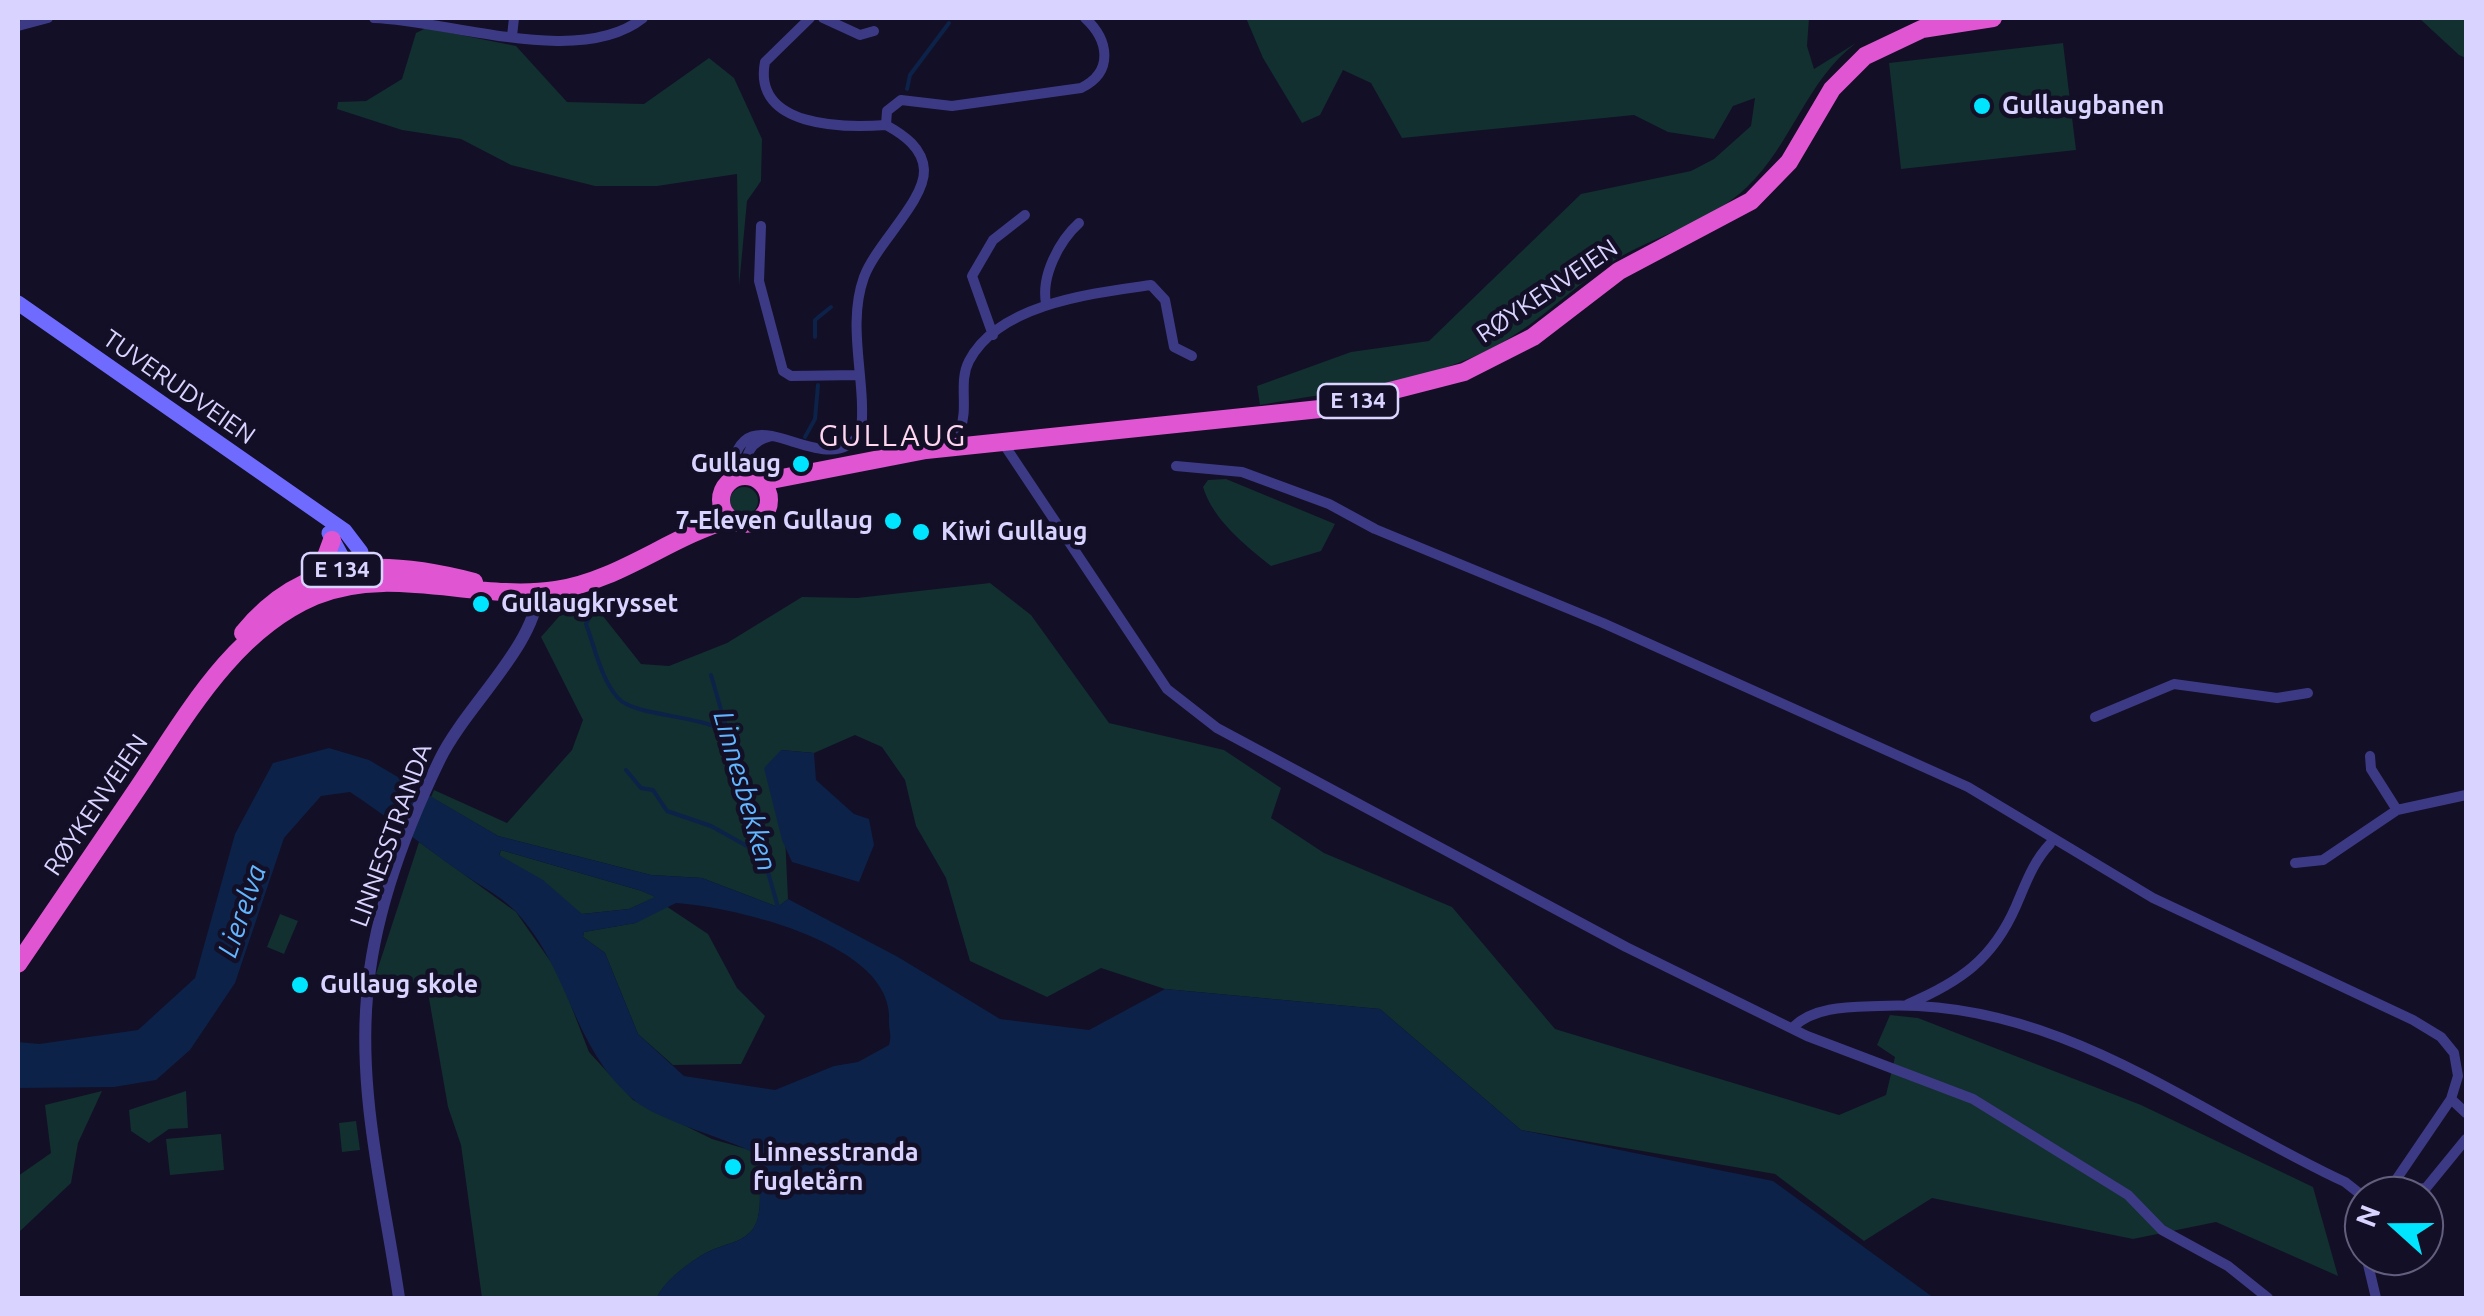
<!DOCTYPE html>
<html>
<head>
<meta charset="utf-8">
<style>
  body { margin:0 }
  #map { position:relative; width:2484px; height:1316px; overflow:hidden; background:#130f26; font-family:Ubuntu,sans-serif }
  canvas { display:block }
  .frame { position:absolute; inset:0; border:20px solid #d9d4ff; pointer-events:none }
  .north { position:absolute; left:2344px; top:1176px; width:100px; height:100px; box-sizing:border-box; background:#130f26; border:2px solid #625e7d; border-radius:50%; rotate:291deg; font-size:28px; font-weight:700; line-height:40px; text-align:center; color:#d9d4ff }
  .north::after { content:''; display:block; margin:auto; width:35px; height:45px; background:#00e5ff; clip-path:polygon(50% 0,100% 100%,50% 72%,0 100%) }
</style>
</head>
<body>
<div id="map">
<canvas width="2484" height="1316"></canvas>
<div class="frame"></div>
<div class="north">N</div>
</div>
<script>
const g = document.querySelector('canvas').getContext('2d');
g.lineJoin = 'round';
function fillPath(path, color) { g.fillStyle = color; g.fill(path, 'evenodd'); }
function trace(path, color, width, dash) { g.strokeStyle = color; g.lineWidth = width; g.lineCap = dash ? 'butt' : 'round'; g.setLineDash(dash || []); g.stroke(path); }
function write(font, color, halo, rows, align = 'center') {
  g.font = font + ' Ubuntu,sans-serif'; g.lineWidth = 9; g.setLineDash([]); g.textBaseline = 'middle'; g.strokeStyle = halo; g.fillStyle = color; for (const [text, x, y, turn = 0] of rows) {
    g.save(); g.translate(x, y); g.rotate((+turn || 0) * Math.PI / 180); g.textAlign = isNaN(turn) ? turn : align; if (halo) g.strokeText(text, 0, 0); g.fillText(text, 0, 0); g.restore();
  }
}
fillPath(new Path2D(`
  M1246,18h563l-2,28 7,23 42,-26c-50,38 -64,101 -109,144 -34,33 -86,47 -127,70 -44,26 -79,65 -124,89 -70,38 -159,45 -236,59l-3,-19 94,-34 78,-11 152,-147 110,-23 23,-12 37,-33 4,-28 -22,8 -19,33 -46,-7 -34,-17 -232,23 -31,-55 -28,-13 -23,45 -18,8 -39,-65z
  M2419,18h47v40l-7,-3z
  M426,28l90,18 51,56 77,2 65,-46 25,20 28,61 -1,42 -14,20 -8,85 -2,-112 -80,12h-62l-84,-21 -50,-26 -59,-9 -65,-21 1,-7 28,-1 36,-22 14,-46z
  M2063,43l13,107 -175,19 -12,-106z
  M1226,479l109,45 -14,27 -50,15c-26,-21 -58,-46 -68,-79l5,-7z
  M730 501a14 14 0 1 1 28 0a14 14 0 1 1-28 0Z
  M990,583l41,32 78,108 115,27 57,38 -10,30 53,35 128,54 103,122 284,86 47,-20 9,-38 -18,-12 13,-30 28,3 223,87 172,82 25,89 -122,-54 -83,17 -201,-41 -68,43 -89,-67 -254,-44 -141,-121 -215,-20 -64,-21 -54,29 -77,-36 -24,-83 -30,-52 -11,-46 -23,-33 -27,-12 -41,18 -33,-3 7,149 -10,8 -76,-29 -51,-3 -153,-39 -67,-39 3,-7 73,33 65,-73 11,-30 -42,-83 22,-25 32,-6 46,58 28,2 58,-23 75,-46 55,1z
  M419,842l97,70 42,60 31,80 44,48 79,39 41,12 5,7c0,19 7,55 -5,71 -9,12 -23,14 -36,19 -18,6 -53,32 -60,50h-175l-21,-153 -13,-38 -21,-120 -51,-13z
  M501,850l141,41 14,6 -27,12 -47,5 -83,-58z
  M666,906l42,28 29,54 28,28 -24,48 -68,1 -35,-31 -33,-81 -22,-16 1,-5 51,-9z
  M280,914l18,7 -14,33 -17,-7z
  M102,1091l-24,52 -7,40 -53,50v-57l33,-23 -6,-48z
  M186,1091l2,37 -19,1 -20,14 -18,-12 -2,-21z
  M356,1121l4,29 -18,2 -3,-29z
  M221,1134l3,36 -54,5 -4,-36z`), '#12302f');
fillPath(new Path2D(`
  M329,748l40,12 129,76 153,39 51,3 76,29 10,-8 110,58 102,62 89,11 76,-41 215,20 141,121 252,51 161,117h-1277c6,-18 42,-44 60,-50 13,-5 27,-7 36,-19 12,-17 5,-52 5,-72 -11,-14 -96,-33 -124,-57 -62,-53 -63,-127 -116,-186 -16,-18 -43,-31 -62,-45 -36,-25 -69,-53 -106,-77l-29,4 -37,42 -49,145 -45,67 -34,30 -42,7 -96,1v-46l21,2 99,-14 57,-52 40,-144 38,-71zM501,850l141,41 13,6 -26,12 -47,5 -39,-34 -44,-25zM676,903c59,4 220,41 213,119 0,10 3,13 0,23l-31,17 -24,4 -59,24 -91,-14 -46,-42 -33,-81 -22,-16 1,-5 52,-9z
  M781,750l33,3 2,27 38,34 15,5 5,26 -15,37 -67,-20 -10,-22 -18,-72z`), '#0c2248');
trace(new Path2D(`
  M907,89l3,-14 39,-52
  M815,337v-17l16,-13
  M805,437l10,-18 3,-34
  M590,616l-4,8c9,24 15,55 32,74 17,19 83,16 112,36
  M711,675l67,232
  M626,770l15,18 12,2 14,21 44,15 45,25`), '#0c2248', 4);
trace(new Path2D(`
  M374,18c79,3 206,50 269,0
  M810,18l-45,44c-13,66 80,66 121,63
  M823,18l37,17 14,-4
  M18,26l30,-8
  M512,36l2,-18
  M761,226l-2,55 24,90 8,5 68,-1
  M1046,303c-5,-27 13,-62 33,-80
  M993,335l-21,-59 21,-36 32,-25
  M960,430c9,-23 -2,-48 9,-69 30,-58 126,-68 182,-76l14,15 9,47 18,9
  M1003,443l164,246 50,39 409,219 181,89 166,63 155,96 34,35 66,36 40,32
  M1176,466l66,6 87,32 46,25 228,94 365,164 185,111 260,122 28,17 13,16 4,23 -7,23 -66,97
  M747,476c-3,-20 2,-35 24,-40
  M730,481c9,-104 94,9 131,-49 6,-51 -15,-105 3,-155 12,-33 61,-76 60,-107 -1,-22 -20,-35 -38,-45l1,-14 14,-11 51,6 129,-18c33,-16 28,-48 4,-70
  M2095,717l79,-33 103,14 31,-5
  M2370,756l1,13 26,41
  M2295,863l28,-3 74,-50 69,-15
  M1908,1004c52,-22 85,-45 108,-98 10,-23 17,-44 34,-62
  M1793,1027c22,-21 57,-20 86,-21 178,-9 313,105 466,176l19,15
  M2451,1099l15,14
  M2398,1181l17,8 11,-1 40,-49
  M2366,1256l10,42`), '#3d3a85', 10);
trace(new Path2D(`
  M399,1298c-14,-97 -41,-201 -32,-301 6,-80 38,-166 73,-238 26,-53 95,-113 98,-167`), '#3d3a85', 12);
trace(new Path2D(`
  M18,303l327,228 16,21 -3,28
  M329,533l25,46`), '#6f6bff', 15);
trace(new Path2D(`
  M721 500a24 24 0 1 1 48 0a24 24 0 1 1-48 0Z
  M761,482l165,-32 394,-41 144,-37 69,-35 86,-66 132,-70 38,-39 43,-73 33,-33 57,-27 71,-11
  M318,578l14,-38
  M243,633c63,-77 142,-74 231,-51
  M18,964c38,-56 77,-113 115,-169 50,-73 97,-163 182,-199 76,-32 161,6 241,-6 64,-10 113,-53 175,-71`), '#e055d1', 18);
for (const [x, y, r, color] of [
  [1982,106,10,"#00e5ff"],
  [801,464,10,"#00e5ff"],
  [893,521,10,"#00e5ff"],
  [921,532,10,"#00e5ff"],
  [481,604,10,"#00e5ff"],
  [300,985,10,"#00e5ff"],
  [733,1167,10,"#00e5ff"]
]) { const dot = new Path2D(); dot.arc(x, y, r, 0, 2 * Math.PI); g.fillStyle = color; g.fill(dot); trace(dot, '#130f26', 4); }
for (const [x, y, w] of [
  [1358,401,80],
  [342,570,80]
]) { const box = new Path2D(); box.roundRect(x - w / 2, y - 17, w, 34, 8); g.fillStyle = '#130f26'; g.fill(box); trace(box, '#d9d4ff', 2.5); }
write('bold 22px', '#d9d4ff', null, [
  ["E 134",1358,401],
  ["E 134",342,570]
]);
write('bold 25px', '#d9d4ff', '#130f26', [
  ["Gullaugbanen",2002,106],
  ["Gullaug",781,464,"right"],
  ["7-Eleven Gullaug",873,521,"right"],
  ["Kiwi Gullaug",941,532],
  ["Gullaugkrysset",501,604],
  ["Gullaug skole",320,985],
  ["Linnesstranda",753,1153],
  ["fugletårn",753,1182]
], 'left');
write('25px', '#d9d4ff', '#130f26', [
  ["RØYKENVEIEN",1547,291,-34],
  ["TUVERUDVEIEN",179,387,35],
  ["RØYKENVEIEN",96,805,-56],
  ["LINNESSTRANDA",391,835,-70]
]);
write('italic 28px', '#62b6ff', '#130f26', [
  ["Linnesbekken",745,791,74],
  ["Lierelva",242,911,-71]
]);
g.letterSpacing = '2.5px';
write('30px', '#ffd6f0', '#130f26', [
  ["GULLAUG",893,436]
]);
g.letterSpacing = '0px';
</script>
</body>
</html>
